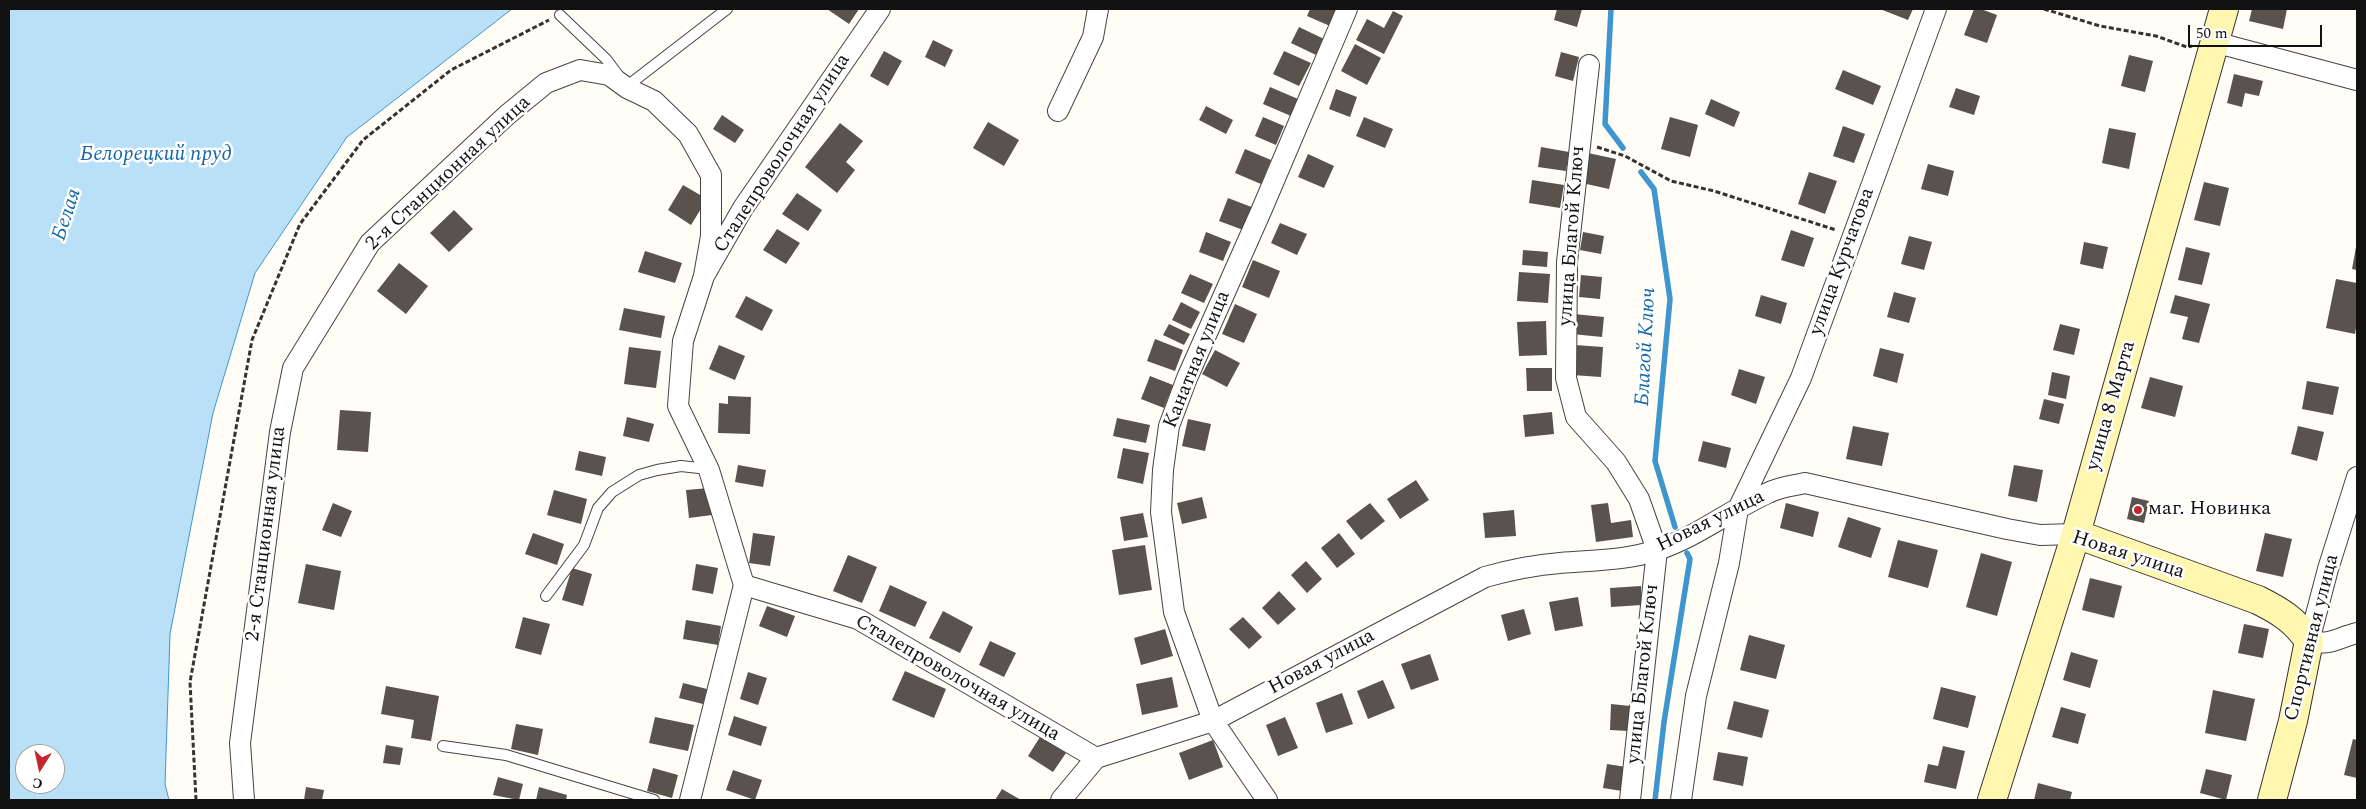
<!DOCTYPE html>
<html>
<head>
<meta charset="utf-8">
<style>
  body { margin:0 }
  #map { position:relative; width:2366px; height:809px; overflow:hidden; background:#fffdf5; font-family:Spectral,serif }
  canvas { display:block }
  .frame { position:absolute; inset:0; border:10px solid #111; pointer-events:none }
  .north { position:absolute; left:15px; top:744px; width:50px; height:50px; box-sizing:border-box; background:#fff; border:1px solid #a0a0a0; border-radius:50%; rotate:190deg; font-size:14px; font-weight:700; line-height:20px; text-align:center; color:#111 }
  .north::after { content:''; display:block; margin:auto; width:18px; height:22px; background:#c4262e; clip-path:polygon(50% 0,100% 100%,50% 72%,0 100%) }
  .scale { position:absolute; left:2188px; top:25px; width:134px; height:22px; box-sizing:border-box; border:2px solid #111; border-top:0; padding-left:6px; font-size:15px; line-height:18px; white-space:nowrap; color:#111; -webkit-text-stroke:4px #fff; paint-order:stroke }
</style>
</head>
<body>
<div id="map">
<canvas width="2366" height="809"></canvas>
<div class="frame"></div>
<div class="north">С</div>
<div class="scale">50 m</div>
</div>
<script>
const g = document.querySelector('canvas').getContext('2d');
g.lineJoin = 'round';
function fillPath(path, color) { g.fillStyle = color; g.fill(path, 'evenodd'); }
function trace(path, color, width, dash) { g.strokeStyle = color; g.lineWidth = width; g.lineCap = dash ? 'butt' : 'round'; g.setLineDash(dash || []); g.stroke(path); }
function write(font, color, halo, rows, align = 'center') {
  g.font = font + ' Spectral,serif'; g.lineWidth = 5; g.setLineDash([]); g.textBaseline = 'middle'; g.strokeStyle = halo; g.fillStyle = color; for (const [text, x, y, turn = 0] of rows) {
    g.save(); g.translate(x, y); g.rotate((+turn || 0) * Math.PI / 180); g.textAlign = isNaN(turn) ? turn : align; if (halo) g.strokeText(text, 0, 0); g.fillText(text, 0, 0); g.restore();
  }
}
const water = new Path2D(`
  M9,9h503l-165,128 -92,136 -42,140 -43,221 -5,150 4,16h-160zM25,754h30v30h-30z`);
fillPath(water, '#b9e0f7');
trace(water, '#3f96cf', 1);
trace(new Path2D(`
  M1611,9l-6,115 18,24
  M1641,172l13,17 16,110 -15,162 20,66
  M1655,800l9,-78 26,-163 -3,-6`), '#3f96cf', 5.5);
fillPath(new Path2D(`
  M827,9h32l-10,15z
  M1310,9h27l-7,17 -23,-10z
  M1557,9h25l-5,18 -23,-7z
  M1880,9h33l-5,11z
  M1974,9h7l16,6 -10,28 -23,-8z
  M2252,9h35l-4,20 -34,-8z
  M1393,11l10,5 -19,38 -28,-14 11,-21 17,9z
  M1299,27l25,12 -8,16 -25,-12z
  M933,40l20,10 -8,17 -20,-10z
  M1355,44l26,14 -14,27 -26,-14z
  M884,51l18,10 -14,25 -18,-10z
  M1284,51l27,12 -12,23 -26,-12z
  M1561,52l18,5 -6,24 -18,-5z
  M2129,55l24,6 -8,31 -24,-6z
  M1843,70l38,16 -8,19 -38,-16z
  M2234,74l29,7 -4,15 -14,-3 -3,14 -15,-4z
  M1270,87l28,12 -7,17 -28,-12z
  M1956,88l24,8 -6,19 -25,-8z
  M1336,89l21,8 -7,20 -21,-8z
  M1711,99l29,13 -6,15 -29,-13z
  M1206,106l27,14 -7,14 -27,-14z
  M722,115l22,15 -9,13 -22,-14z
  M1263,117l21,9 -8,19 -21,-9z
  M1364,117l29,12 -8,19 -29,-12z
  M1670,117l28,8 -8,32 -29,-8z
  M988,122l31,18 -15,26 -31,-18z
  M840,123l23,18 -17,21 9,8 -18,23 -32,-26z
  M1843,126l22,8 -11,29 -21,-7z
  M2109,128l27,5 -7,36 -27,-6z
  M1541,147l28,5 -3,19 -28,-4z
  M1245,149l26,11 -10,24 -26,-11z
  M1588,153l28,6 -7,30 -27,-6z
  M1308,154l26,12 -10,22 -26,-11z
  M1928,164l26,7 -6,25 -27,-7z
  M1809,172l28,9 -12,33 -27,-10z
  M1532,180l32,5 -4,23 -31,-5z
  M2204,182l25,6 -9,38 -26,-6z
  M683,185l24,14 -16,26 -23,-15z
  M797,193l25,17 -14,21 -26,-17z
  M1228,198l26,10 -8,23 -27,-10z
  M454,210l19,19 -24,23 -19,-19z
  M1280,223l27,11 -10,21 -26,-12z
  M777,229l23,14 -14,21 -23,-14z
  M1791,230l23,8 -10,29 -23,-7z
  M1206,232l25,10 -8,19 -24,-9z
  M1583,232l21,4 -3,18 -21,-4z
  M1909,236l23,6 -8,28 -23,-6z
  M2084,242l24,5 -5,22 -23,-5z
  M2186,247l24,6 -8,32 -24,-5z
  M2356,247l1,1v22l-5,-1z
  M1523,250l25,2 -1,15 -25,-2z
  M645,251l37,12 -7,20 -37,-11z
  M1253,260l27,11 -11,27 -27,-11z
  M399,263l29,23 -22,28 -29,-23z
  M1519,272l31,2 -2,29 -31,-2z
  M1190,274l23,10 -9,19 -23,-10z
  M1581,275l21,2 -2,22 -21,-2z
  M2336,279l21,4v39l-2,12 -29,-6z
  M1894,292l22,6 -7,25 -22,-6z
  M1761,295l26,8 -6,21 -26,-8z
  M2175,295l35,9 -11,39 -17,-4 6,-22 -18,-4z
  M746,296l27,14 -11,21 -27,-14z
  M1181,302l19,10 -9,17 -19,-9z
  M1235,304l22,10 -13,29 -22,-9z
  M624,308l41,8 -4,22 -42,-8z
  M1574,314l30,3 -2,20 -30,-3z
  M1546,321l1,34 -28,1 -2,-34z
  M1169,324l21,10 -6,11 -21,-10z
  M2060,324l20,5 -6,26 -21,-5z
  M1155,339l28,11 -8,21 -28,-10z
  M719,345l26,11 -10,24 -26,-11z
  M1575,345l28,2 -2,30 -29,-2z
  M629,347l32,4 -5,37 -32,-4z
  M1880,348l24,6 -7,29 -24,-7z
  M1215,350l25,13 -13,24 -25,-13z
  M1526,368h26v23h-25z
  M1739,369l26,8 -9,27 -25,-9z
  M2052,372l18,4 -4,23 -18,-4z
  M1150,376l23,9 -9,23 -23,-9z
  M2150,377l33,9 -8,31 -34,-9z
  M2307,381l32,6 -6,28 -31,-6z
  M728,396l23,1 -1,37 -32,-1 1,-30 9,1z
  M2044,399l20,5 -5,20 -20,-5z
  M340,410l31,2 -3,40 -31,-2z
  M1552,412l2,22 -29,3 -2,-22z
  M627,417l27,7 -5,18 -26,-6z
  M1117,418l33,7 -4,18 -33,-7z
  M1188,419l23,5 -6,27 -23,-5z
  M1853,426l36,7 -7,33 -36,-7z
  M2298,426l26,6 -7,29 -26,-7z
  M1703,441l28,7 -5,20 -28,-7z
  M1123,448l26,5 -6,31 -26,-6z
  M579,451l27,6 -4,19 -27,-6z
  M738,465l28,5 -3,17 -28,-5z
  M2014,465l29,5 -6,32 -29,-6z
  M1416,480l13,20 -29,19 -13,-20z
  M709,488l3,27 -23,3 -3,-28z
  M554,490l33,9 -6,25 -34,-9z
  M1202,497l5,21 -25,6 -5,-21z
  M2132,497l17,4 -5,22 -17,-4z
  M333,503l19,8 -11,26 -19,-7z
  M1370,503l15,18 -24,19 -15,-19z
  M1608,503l3,20 20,-3 2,17 -37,5 -5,-37z
  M1786,503l33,9 -6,25 -33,-9z
  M1514,510l2,26 -31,2 -2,-25z
  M1143,513l5,24 -24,4 -4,-24z
  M1848,517l33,11 -10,30 -33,-11z
  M533,533l31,11 -7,21 -32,-11z
  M753,533l22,3 -5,30 -21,-3z
  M1339,533l16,21 -18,14 -16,-20z
  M2265,533l27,6 -9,38 -27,-6z
  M1898,540l40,10 -10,38 -40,-11z
  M1145,545l7,45 -33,5 -7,-45z
  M1981,553l31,9 -15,54 -31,-9z
  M848,555l29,12 -15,36 -29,-12z
  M1306,561l16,18 -15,14 -16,-18z
  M306,564l35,7 -7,39 -36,-7z
  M696,564l22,4 -5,26 -21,-4z
  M572,568l20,6 -9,32 -21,-6z
  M2090,578l32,8 -8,32 -32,-8z
  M890,585l37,17 -12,25 -36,-16z
  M1641,586l1,19 -31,2 -1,-19z
  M1279,591l17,18 -18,16 -16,-17z
  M1578,597l5,29 -28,5 -6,-29z
  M767,606l28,10 -8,21 -28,-11z
  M1524,609l7,25 -23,7 -7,-26z
  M943,611l30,16 -13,26 -31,-15z
  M523,617l27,7 -9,31 -26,-7z
  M1243,617l19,20 -13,12 -20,-20z
  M686,620l35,6 -3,19 -35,-6z
  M2244,624l25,5 -6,29 -25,-5z
  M1165,629l8,27 -32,9 -7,-27z
  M1749,635l36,10 -9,34 -36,-9z
  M990,641l26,12 -12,24 -25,-12z
  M2071,652l27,8 -8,28 -27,-8z
  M1430,654l9,26 -28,10 -10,-26z
  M905,671l41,18 -12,29 -42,-18z
  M748,672l19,6 -9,27 -18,-6z
  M1172,677l6,30 -36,8 -6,-31z
  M1383,680l12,28 -27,11 -11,-28z
  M683,683l24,6 -4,15 -24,-6z
  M386,686l53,10 -8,45 -20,-3 3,-18 -33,-6z
  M1941,687l35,9 -8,32 -35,-9z
  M2213,690l42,9 -9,42 -41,-8z
  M1342,693l11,31 -27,9 -10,-30z
  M1734,701l35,9 -7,28 -35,-9z
  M1611,704l19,2 -2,25 -18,-1z
  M2061,707l25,7 -8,30 -26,-7z
  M734,716l33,11 -6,19 -33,-11z
  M655,717l39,8 -6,26 -39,-8z
  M1285,717l13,31 -20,8 -12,-31z
  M516,724l27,5 -5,26 -27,-6z
  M1040,737l26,16 -13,19 -25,-16z
  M2353,739l4,1v38l-13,-3z
  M1213,740l10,27 -34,13 -10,-27z
  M386,745l17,3 -3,17 -17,-2z
  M1943,746l22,5 -9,38 -32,-7 4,-18 10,2z
  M1718,752l30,5 -5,29 -30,-6z
  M1607,764l19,3 -4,24 -19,-3z
  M653,768l25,7 -6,23 -25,-7z
  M2206,769l26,6 -6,25 -26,-7z
  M733,770l29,10 -7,20 -29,-10z
  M498,777l25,7 -4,16 -26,-5z
  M2038,783l34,9 -2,8h-36z
  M306,787l18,3 -2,10h-18z
  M539,787l28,8 -1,5h-30z
  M1002,789l19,11h-26z`), '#5a524d');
const lane = new Path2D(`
  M560,15l46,44 12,16
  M626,87l101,-78
  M546,596l38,-51 14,-37 14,-16 27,-17 18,-5 24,-4 27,3
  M443,746l63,9 148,45`);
const street = new Path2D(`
  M880,9l-137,199 -39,68 -21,65 -5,65 31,64 35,115 114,34 238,139
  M2214,42l143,38
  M1589,65l-22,197 -1,116 10,39 40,45 23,37 18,51 -27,250
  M1058,111l35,-74 5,-28
  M2357,477l-29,92 -19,72c22,5 28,-3 48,-8
  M244,800l-4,-57 40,-311 13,-64 77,-125 137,-128 39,-32 34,-13 29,5 18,13 27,13 34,33 23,41v61l-7,40
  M690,800l54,-215
  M1061,800l35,-42 117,-37 272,-144c25,-7 49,-12 75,-14 33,-3 65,-2 97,-13 40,-13 73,-40 111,-57 11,-6 24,-7 37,-10l202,46 33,6 36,-1
  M1267,800l-54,-79 -39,-109 -13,-100 2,-42 6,-44 18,-48 75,-169 85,-200
  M1681,800l15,-104 33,-133 9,-54 63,-131 135,-369`);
const secondary = new Path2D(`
  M2076,534l182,66c22,11 37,20 51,41l-16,80 -21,79
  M1992,800l84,-266 148,-525`);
trace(lane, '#444', 12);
trace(street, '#444', 22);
trace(secondary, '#333', 30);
trace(new Path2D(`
  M2044,9l56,17 56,10 31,11 5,-1
  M1597,147l28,9 46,25 43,10 122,39
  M196,800l-6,-118 62,-342 48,-116 63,-84 88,-70 98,-50`), '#333', 3, [5, 2.5]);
trace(lane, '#fff', 10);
trace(street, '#fff', 20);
trace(secondary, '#fff6b0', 28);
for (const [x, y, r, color] of [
  [2138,510,5,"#c4262e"]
]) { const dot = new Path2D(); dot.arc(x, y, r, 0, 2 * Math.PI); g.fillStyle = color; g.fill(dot); trace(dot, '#fff', 2); }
write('20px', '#111', '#fff', [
  ["Сталепроволочная улица",783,154,-57],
  ["2-я Станционная улица",449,174,-43],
  ["улица Благой Ключ",1573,236,-86],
  ["улица Курчатова",1843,262,-70],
  ["Канатная улица",1198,360,-68],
  ["улица 8 Марта",2112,406,-74],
  ["Новая улица",1711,522,-26],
  ["2-я Станционная улица",267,534,-83],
  ["Новая улица",2128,556,18],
  ["Спортивная улица",2313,638,-76],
  ["Новая улица",1322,663,-28],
  ["улица Благой Ключ",1644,674,-84],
  ["Сталепроволочная улица",957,679,30]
]);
write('20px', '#111', '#fff', [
  ["маг. Новинка",2148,510]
], 'left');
write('italic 21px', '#1768a6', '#fff', [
  ["Белорецкий пруд",156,156],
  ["Белая",68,215,-72],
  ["Благой Ключ",1647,347,-87]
]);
</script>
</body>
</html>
